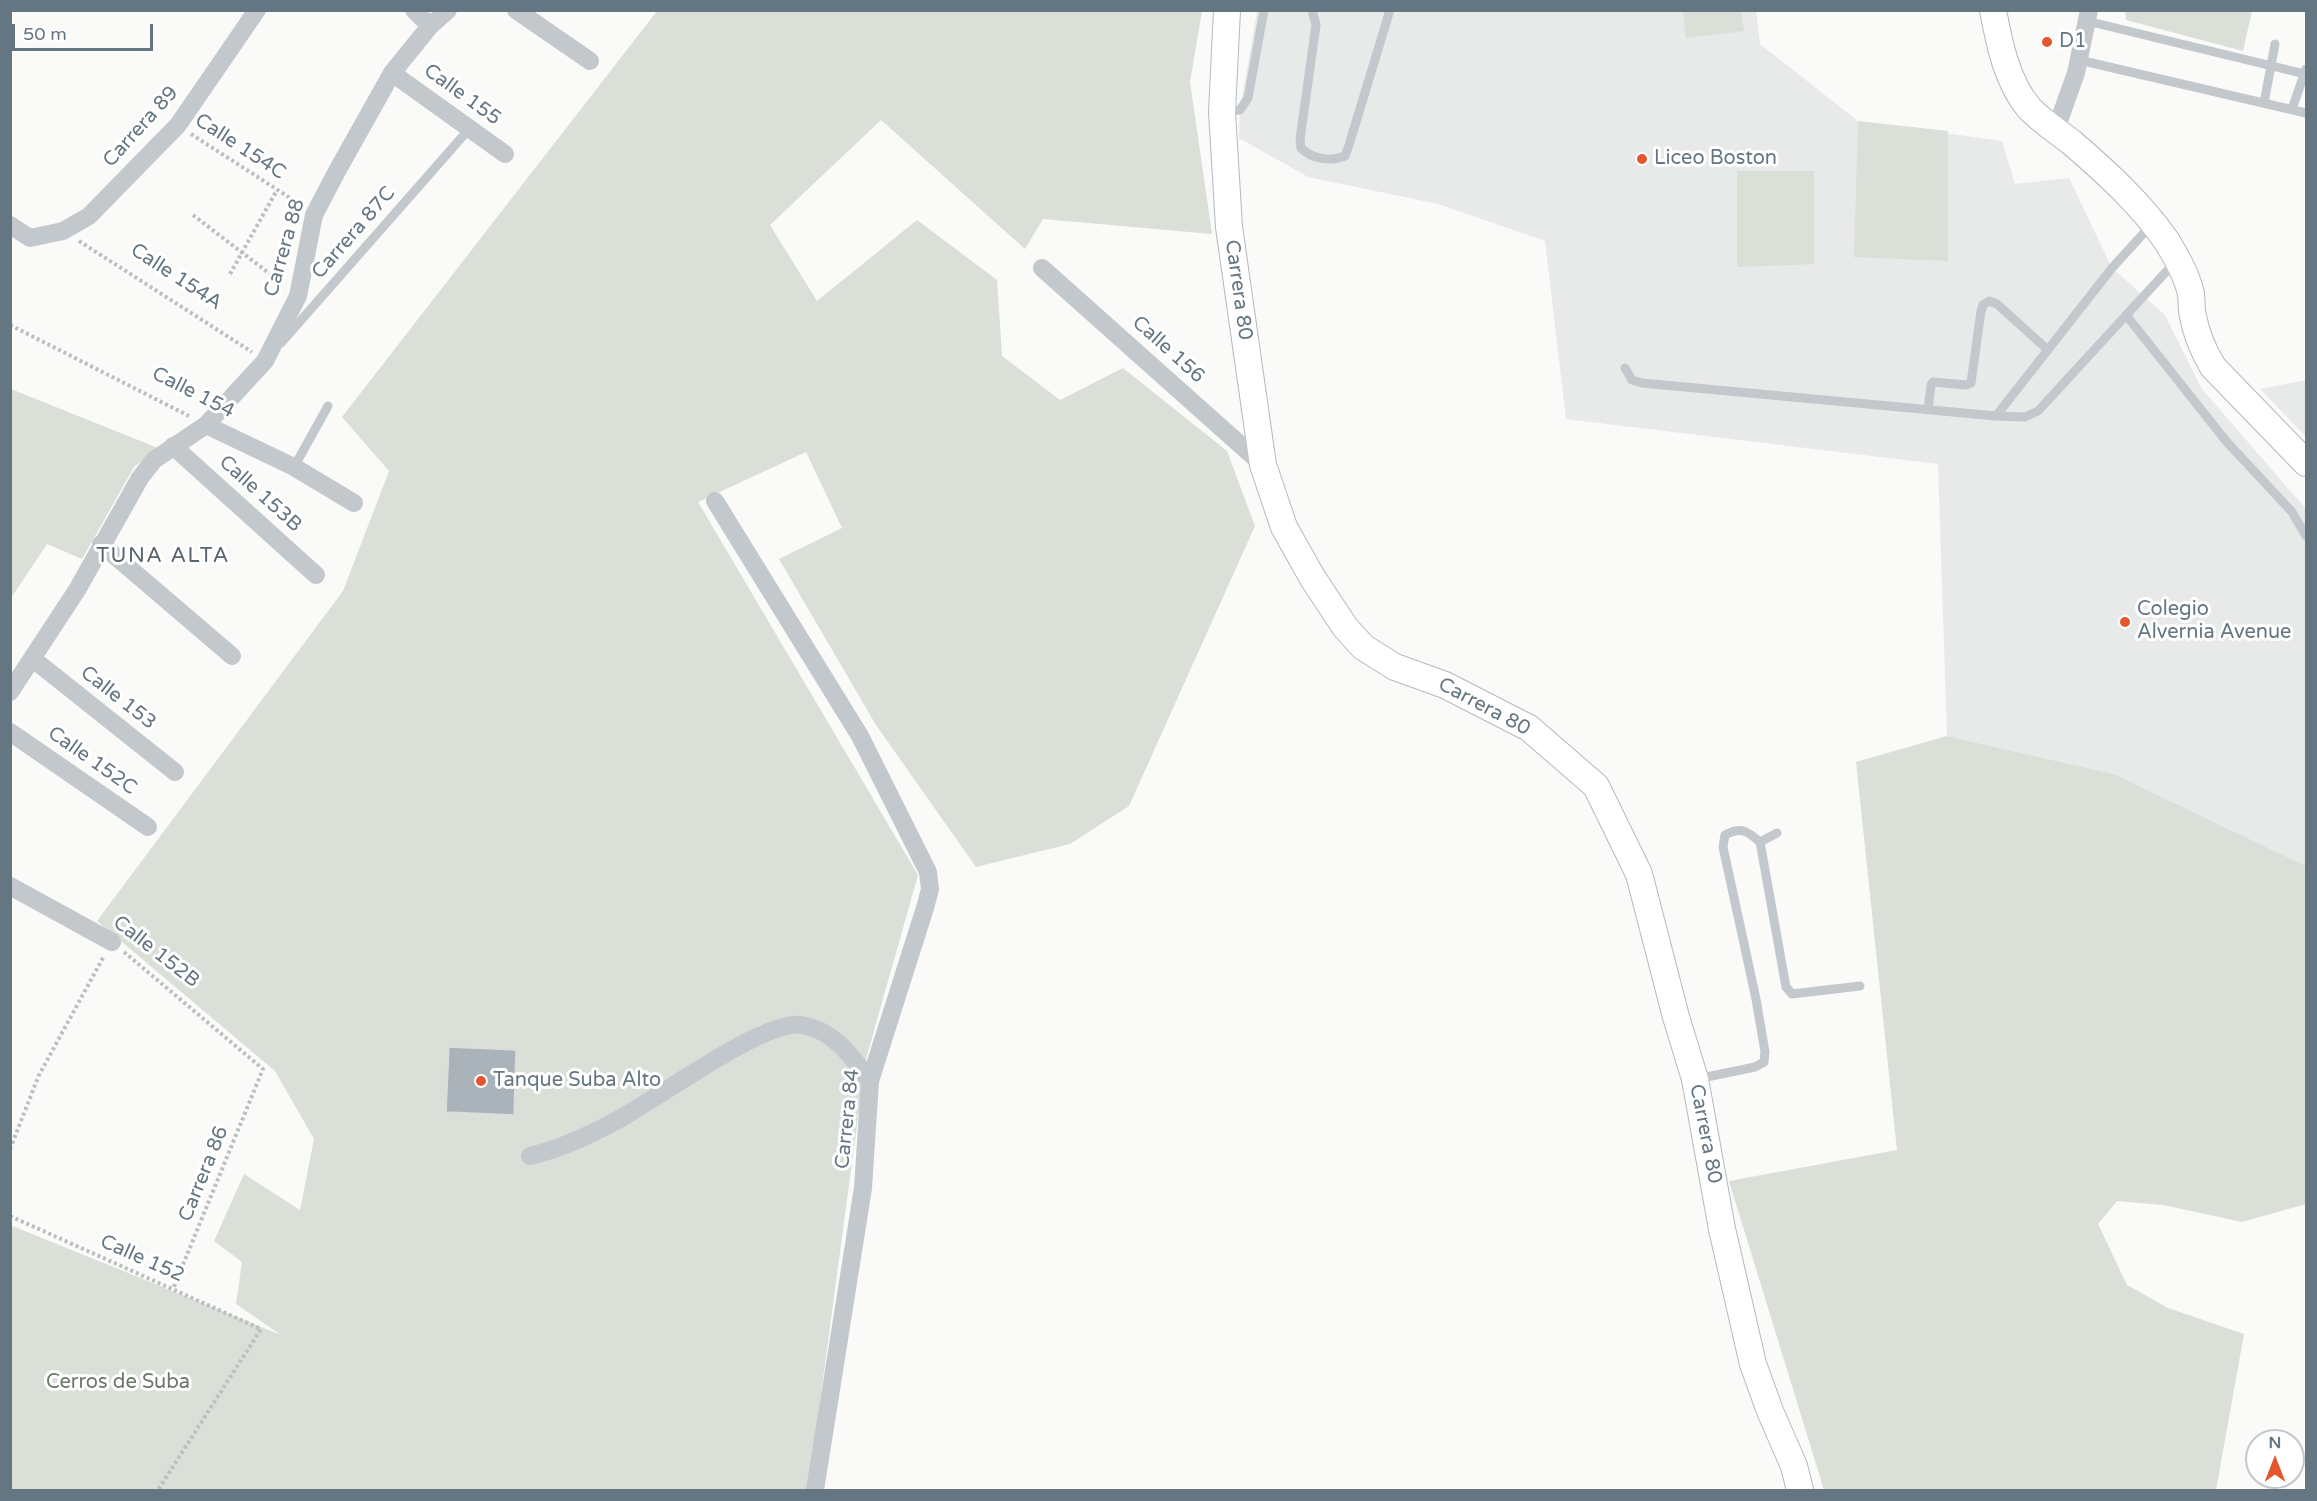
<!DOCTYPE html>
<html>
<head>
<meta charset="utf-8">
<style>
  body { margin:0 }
  #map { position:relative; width:2317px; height:1501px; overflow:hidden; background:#fafaf8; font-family:"Varela Round",sans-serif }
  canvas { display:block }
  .frame { position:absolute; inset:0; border:12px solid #657683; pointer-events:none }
  .north { position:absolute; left:2245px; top:1429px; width:60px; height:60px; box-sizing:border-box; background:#fff; border:2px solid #c1c8cd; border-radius:50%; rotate:0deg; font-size:16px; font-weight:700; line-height:24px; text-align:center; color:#657683 }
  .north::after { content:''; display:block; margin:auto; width:21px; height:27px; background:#e4572e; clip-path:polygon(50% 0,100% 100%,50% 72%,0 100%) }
  .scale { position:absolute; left:12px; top:24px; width:141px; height:27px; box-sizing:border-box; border:3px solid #657683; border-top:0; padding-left:8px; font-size:18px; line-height:21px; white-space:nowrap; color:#657683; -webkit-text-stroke:4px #fff; paint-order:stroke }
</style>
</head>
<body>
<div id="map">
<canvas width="2317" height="1501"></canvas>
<div class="frame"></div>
<div class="north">N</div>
<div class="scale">50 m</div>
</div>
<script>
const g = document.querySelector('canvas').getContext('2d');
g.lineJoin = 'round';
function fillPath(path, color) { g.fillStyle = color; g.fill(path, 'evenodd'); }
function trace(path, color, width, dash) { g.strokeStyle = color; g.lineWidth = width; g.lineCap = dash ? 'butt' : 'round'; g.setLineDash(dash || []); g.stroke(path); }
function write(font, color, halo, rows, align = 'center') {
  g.font = font + ' "Varela Round",sans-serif'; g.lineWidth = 6; g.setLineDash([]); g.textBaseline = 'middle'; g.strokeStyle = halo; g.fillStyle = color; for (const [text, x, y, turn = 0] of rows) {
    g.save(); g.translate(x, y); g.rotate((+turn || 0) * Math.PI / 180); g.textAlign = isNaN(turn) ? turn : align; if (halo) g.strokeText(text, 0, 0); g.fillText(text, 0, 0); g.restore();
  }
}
fillPath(new Path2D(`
  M1756,10l4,34 98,77 144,20 13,43 54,-6 43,90 53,47 37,74 104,120v357l-192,-92 -167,-38 -9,-272 -372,-45 -21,-178 -107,-37 -130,-27 -69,-39 1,-28 17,-99z
  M2306,380v57l-46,-48z`), '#e8e9e9');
fillPath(new Path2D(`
  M657,11h545l-12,71 22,152 -169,-15 -18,30 -144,-129 -111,105 47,76 100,-81 80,60 5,76 58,44 63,-32 104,83 28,75 -126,280 -59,38 -94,23 -100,-142 -97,-166 63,-31 -36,-76 -108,50 220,373 -52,184 -58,431h-797l-1,-265 271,110 -45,-31 6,-42 -28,-21 30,-67 56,36 14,-71 -39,-68 -178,-150 246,-330 46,-120 -47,-54z
  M1683,11h58l3,20 -58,7z
  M2125,11v-1l127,1 -9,40 -117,-31z
  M1858,121l90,10v130l-94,-4z
  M1737,171h77v93l-77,3z
  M11,389l147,59 -24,19 -52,92 -35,-15 -36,54z
  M1947,736l167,38 192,92v338l-64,18 -79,-17 -46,-4 -19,23 29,61 41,23 76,26 -28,156h-392l-95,-309 168,-31 -41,-388z`), '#dadfd7');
const building = new Path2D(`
  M449,1047l67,3 -2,65 -68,-3z`);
fillPath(building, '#aab3b9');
trace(building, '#dcdcda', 1.5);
const secondary = new Path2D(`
  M1227,10l-5,102 7,115 34,238 21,62 28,50 33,50 18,20 32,20 50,18 84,43 67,58 43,88 37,143 19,62 27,150 31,135 17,47 24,55 6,24
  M1993,10c6,33 14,72 36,98 12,13 28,23 42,34 35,30 69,61 95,98 10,16 21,35 25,54 1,7 0,15 2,22 3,17 11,36 20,51l93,96`);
trace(secondary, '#b3babf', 28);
trace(new Path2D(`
  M191,134l110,71
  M193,215l90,69
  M79,241l173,111
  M230,274l47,-84
  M10,325l179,91
  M124,952l139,117 -90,220
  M10,1149l29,-74 65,-119
  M10,1216l251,113 -103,161`), '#bbbfc2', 4, [3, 3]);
trace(new Path2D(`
  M1312,10l4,15 -16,114 1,9c11,11 29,14 44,8l4,-11 41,-135
  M2087,21l218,53
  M2079,60l227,53
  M2264,103l11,-59
  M2292,109l14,-40
  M1222,112l18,-2 8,-12 16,-88
  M2126,315l100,126 66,71 14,24
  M281,343l189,-215
  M1625,368l7,12 10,3 354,33 29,1 13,-6 138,-150
  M1928,410l3,-25 2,-3 33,3 5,-2 10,-72 2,-6 6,-4 8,3 51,46
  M1996,416l116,-148 40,-44
  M294,467l34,-61
  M1760,842l17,-9
  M1697,1079l58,-12 9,-5 1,-10 -9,-53 -33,-152 2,-12c16,-9 22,-4 35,7l26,145 6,7 68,-8`), '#c3c8cc', 9);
trace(new Path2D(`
  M414,10l16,16
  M516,10l74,51
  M392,73l113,81
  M2056,129l20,-56 13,-63
  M10,225l20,13 33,-7 26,-15 89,-91 79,-115
  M1042,268l221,197
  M206,425l88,42 60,36
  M173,446l143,129
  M715,501l145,235 68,136 2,17 -5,19 -55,173 -7,107 -48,302
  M101,544l131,112
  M33,659l142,113
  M10,692l67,-102 63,-112 14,-18 52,-35 59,-64 33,-65 16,-81 23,-44 55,-98 38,-47 18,-16
  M10,732l138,95
  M10,886l102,56
  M530,1156c29,-7 58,-20 84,-34 39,-20 151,-104 188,-97 33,6 50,32 68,56`), '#c3c8cc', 18);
trace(secondary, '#fff', 26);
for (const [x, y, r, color] of [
  [2047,42,6,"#e4572e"],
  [1642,159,6,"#e4572e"],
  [2125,622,6,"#e4572e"],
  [481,1081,6,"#e4572e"]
]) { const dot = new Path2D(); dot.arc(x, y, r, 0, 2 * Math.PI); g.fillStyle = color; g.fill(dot); trace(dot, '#fff', 2); }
write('20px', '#657683', '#fff', [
  ["D1",2059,42],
  ["Liceo Boston",1654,159],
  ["Colegio",2137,610],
  ["Alvernia Avenue",2137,633],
  ["Tanque Suba Alto",493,1081]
], 'left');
write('20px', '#657683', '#fff', [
  ["Calle 155",462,95,36],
  ["Carrera 89",141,127,-48],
  ["Calle 154C",240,147,33],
  ["Carrera 87C",354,233,-49],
  ["Carrera 88",285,248,-74],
  ["Calle 154A",176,277,33],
  ["Carrera 80",1238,290,82],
  ["Calle 156",1168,350,42],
  ["Calle 154",193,393,27],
  ["Calle 153B",260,494,42],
  ["Calle 153",118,698,38],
  ["Carrera 80",1484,707,28],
  ["Calle 152C",92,761,35],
  ["Calle 152B",156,952,38],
  ["Carrera 84",848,1119,-84],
  ["Carrera 80",1705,1134,79],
  ["Carrera 86",204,1174,-68],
  ["Calle 152",142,1259,24]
]);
write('20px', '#687a64', '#fff', [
  ["Cerros de Suba",118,1383]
]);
g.letterSpacing = '1.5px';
write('21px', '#57646e', '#fff', [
  ["TUNA ALTA",163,556]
]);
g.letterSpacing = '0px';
</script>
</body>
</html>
